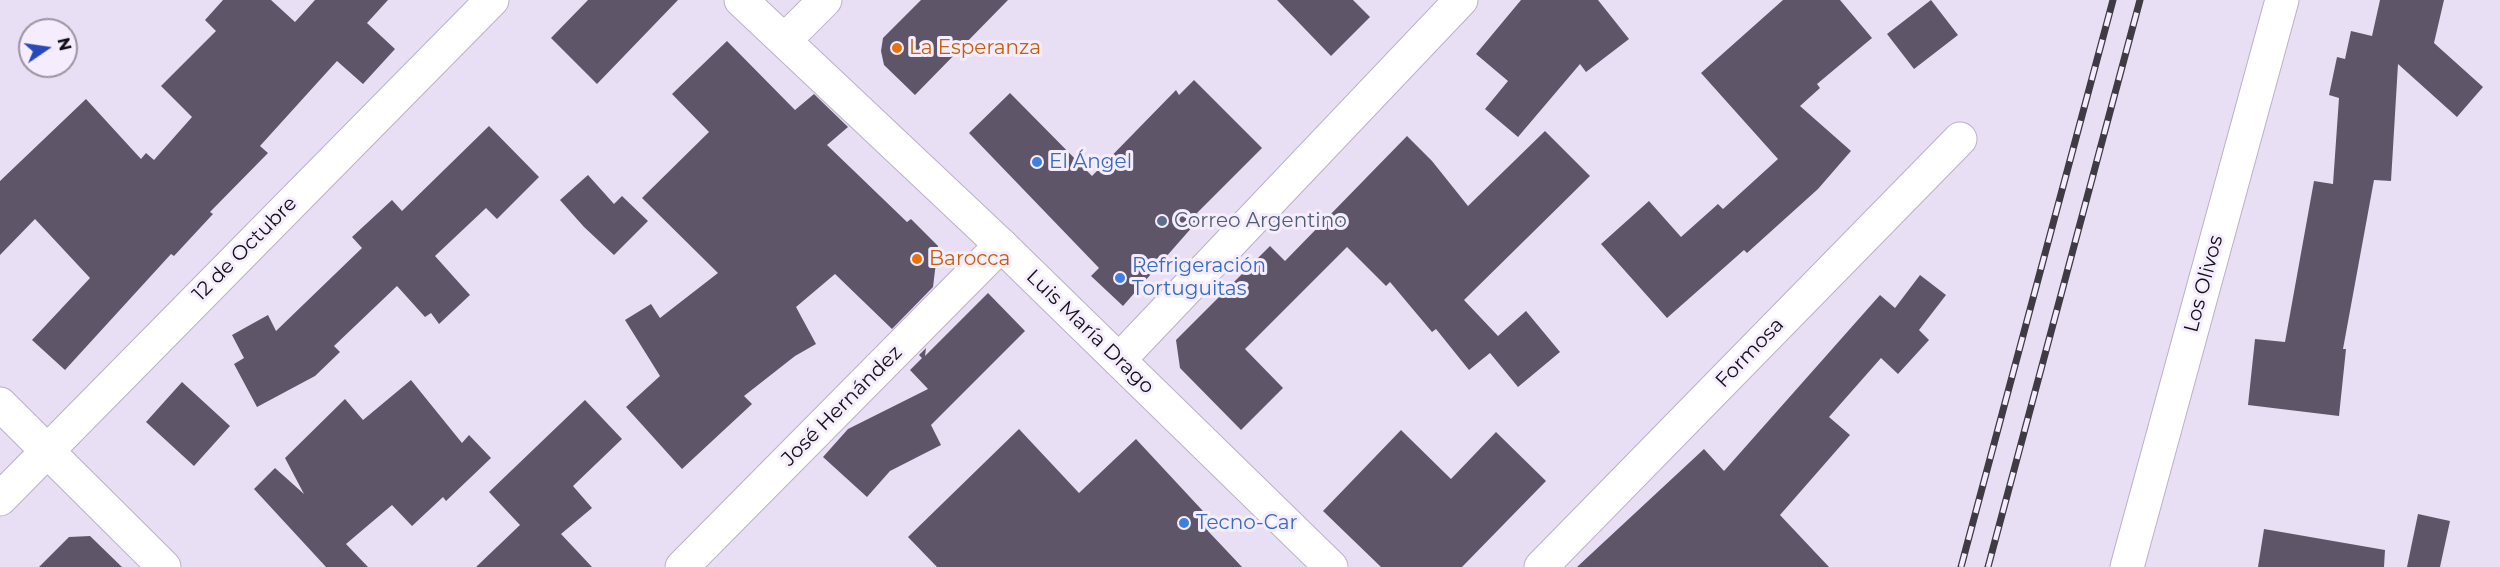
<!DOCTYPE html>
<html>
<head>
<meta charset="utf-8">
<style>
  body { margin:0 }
  #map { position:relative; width:2500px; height:567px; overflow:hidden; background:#e9dff4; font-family:Montserrat,sans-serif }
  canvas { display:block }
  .north { position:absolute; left:18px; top:18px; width:60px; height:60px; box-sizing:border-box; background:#f5edfe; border:2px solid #9a94a1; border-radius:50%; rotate:77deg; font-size:16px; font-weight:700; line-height:24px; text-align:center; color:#120f16 }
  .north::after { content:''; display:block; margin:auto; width:21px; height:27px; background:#284ab9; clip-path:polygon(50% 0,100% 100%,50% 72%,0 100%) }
</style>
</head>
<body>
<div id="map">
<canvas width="2500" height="567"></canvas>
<div class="north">N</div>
</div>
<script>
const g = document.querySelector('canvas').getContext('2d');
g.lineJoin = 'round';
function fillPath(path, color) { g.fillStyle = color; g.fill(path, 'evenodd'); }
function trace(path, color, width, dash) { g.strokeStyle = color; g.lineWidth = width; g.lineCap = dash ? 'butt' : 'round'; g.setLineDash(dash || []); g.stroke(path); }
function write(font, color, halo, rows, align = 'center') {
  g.font = font + ' Montserrat,sans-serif'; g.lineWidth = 6; g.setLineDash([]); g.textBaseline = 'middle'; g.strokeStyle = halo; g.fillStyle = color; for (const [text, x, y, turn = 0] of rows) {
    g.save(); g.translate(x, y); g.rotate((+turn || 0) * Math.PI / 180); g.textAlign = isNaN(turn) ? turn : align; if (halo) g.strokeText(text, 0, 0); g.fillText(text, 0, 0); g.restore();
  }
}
fillPath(new Path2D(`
  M223,0h48l24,22 20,-22h73l-21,23 28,26 -32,35 -26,-23 -77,85 8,7 -58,59 3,2 -39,42 -3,-2 -106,116 -33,-30 58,-62 -55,-59 -35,36v-74l86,-82 55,60 5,-6 8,7 38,-43 -31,-31 55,-55 -11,-11z
  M588,0h90l-81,84 -46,-46z
  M921,0h87l-93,95 -31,-30 -3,-14 2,-13z
  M1277,0h76l17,17 -39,39z
  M1521,0h77l31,39 -43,33 -6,-8 -62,73 -33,-28 23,-28 -32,-27z
  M1783,0h57l32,38 -55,46 3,4 -20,18 51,45 -33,38 -71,64 -3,-3 -77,68 -66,-74 48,-43 32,36 37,-33 5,5 55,-50 -77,-86z
  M1931,0l27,35 -44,34 -27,-35z
  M2380,0h64l-10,43 49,44 -26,30 -59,-53 -7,117 -17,-1 -31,169h3l-7,67 -91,-11 7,-66 30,3 29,-161 19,3 6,-86 -10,-3 8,-38 8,2 6,-28 21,5z
  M727,41l68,69 19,-16 34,33 -21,18 80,77 4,-3 27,27 -5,41 -41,42 -57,-55 -39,33 20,37 -21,12 -51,40 8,8 -70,65 -56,-62 34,-31 -35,-56 26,-16 9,14 58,-45 -76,-75 67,-66 -37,-38z
  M1194,80l68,68 -65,65 4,4 -78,89 -32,-30 8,-8 -130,-135 41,-40 82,83 84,-86 3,5z
  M489,126l50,51 -42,42 -11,-11 -51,48 35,39 -31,29 -8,-11 -6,4 -28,-31 -63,60 6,6 -25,24 -58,31 -23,-43 10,-6 -12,-23 36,-20 8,16 86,-83 -10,-11 40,-37 10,11z
  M1545,131l45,45 -126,124 34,36 28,-25 34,41 -42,35 -28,-34 -21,17 -33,-41 -4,3 -42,-50 -4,4 -39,-39 -102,102 38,39 -42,42 -61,-62 -4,-28 94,-94 15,15 122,-125 25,25 36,45z
  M588,175l26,29 8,-8 26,25 -34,34 -30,-28 -24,-27z
  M1920,275l26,20 -27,35 10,10 -31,34 -17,-16 -52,59 21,18 -70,80 49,52h-252l127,-118 20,22 156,-176 15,13z
  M988,293l37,38 -94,94 10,20 -51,26 -23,26 -44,-40 25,-28 80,-40 -18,-19 12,-12 -3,-3 7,-7 -1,8z
  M411,380l51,63 7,-8 22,23 -45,43 -3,-4 -31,29 -20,-21 -46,39 22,23h-42l-72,-78 21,-21 29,26 -19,-36 60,-59 18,21z
  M182,382l48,44 -36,40 -48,-44z
  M585,400l37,39 -49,47 19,22 -31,26 31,33h-116l44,-42 -31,-33z
  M1019,429l60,64 57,-54 79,85 -7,7 34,36h-305l-29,-30z
  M1401,430l50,49 45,-47 50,49 -84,86h-81l-58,-56z
  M2418,514l32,7 -10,46h-33z
  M2264,529l121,21 -1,17h-126z
  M90,536l32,31h-83l30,-30z`), '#5e5668');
const minor = new Path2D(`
  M785,40l40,-40
  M1119,360l342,-360
  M0,404l164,163
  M0,499l492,-499
  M682,567l319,-322
  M1541,567l419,-428
  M2127,567l155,-567`);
const major = new Path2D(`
  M741,0l260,245 330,322`);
trace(minor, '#bbb1c6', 35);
trace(major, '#bbb1c6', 35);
trace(minor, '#fff', 33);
trace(major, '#fff', 33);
const rail = new Path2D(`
  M1961,567l152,-567
  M1988,567l152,-567`);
trace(rail, '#3f3b45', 7);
trace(rail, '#f5edfe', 4.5, [14]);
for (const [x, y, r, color] of [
  [897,48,6,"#e8710a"],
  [1037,162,6,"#3f7fe0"],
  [1162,221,6,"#5c6f8a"],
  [917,259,6,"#e8710a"],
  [1120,278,6,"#3f7fe0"],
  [1184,523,6,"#3f7fe0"]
]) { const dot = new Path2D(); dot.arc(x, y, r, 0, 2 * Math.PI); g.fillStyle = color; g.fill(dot); trace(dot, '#f5edfe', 2); }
write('20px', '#c56008', '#f5edfe', [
  ["La Esperanza",909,48],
  ["Barocca",929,259]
], 'left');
write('20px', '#366cbe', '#f5edfe', [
  ["El Ángel",1049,162],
  ["Refrigeración",1132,266],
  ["Tortuguitas",1132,289],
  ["Tecno-Car",1196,523]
], 'left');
write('20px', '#4e5e75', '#f5edfe', [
  ["Correo Argentino",1174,221]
], 'left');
write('20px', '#120f16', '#f5edfe', [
  ["12 de Octubre",245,249,-45],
  ["Los Olivos",2204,284,-75],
  ["Luis María Drago",1090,332,44],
  ["Formosa",1750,353,-46],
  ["José Hernández",842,406,-45]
]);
</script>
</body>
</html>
